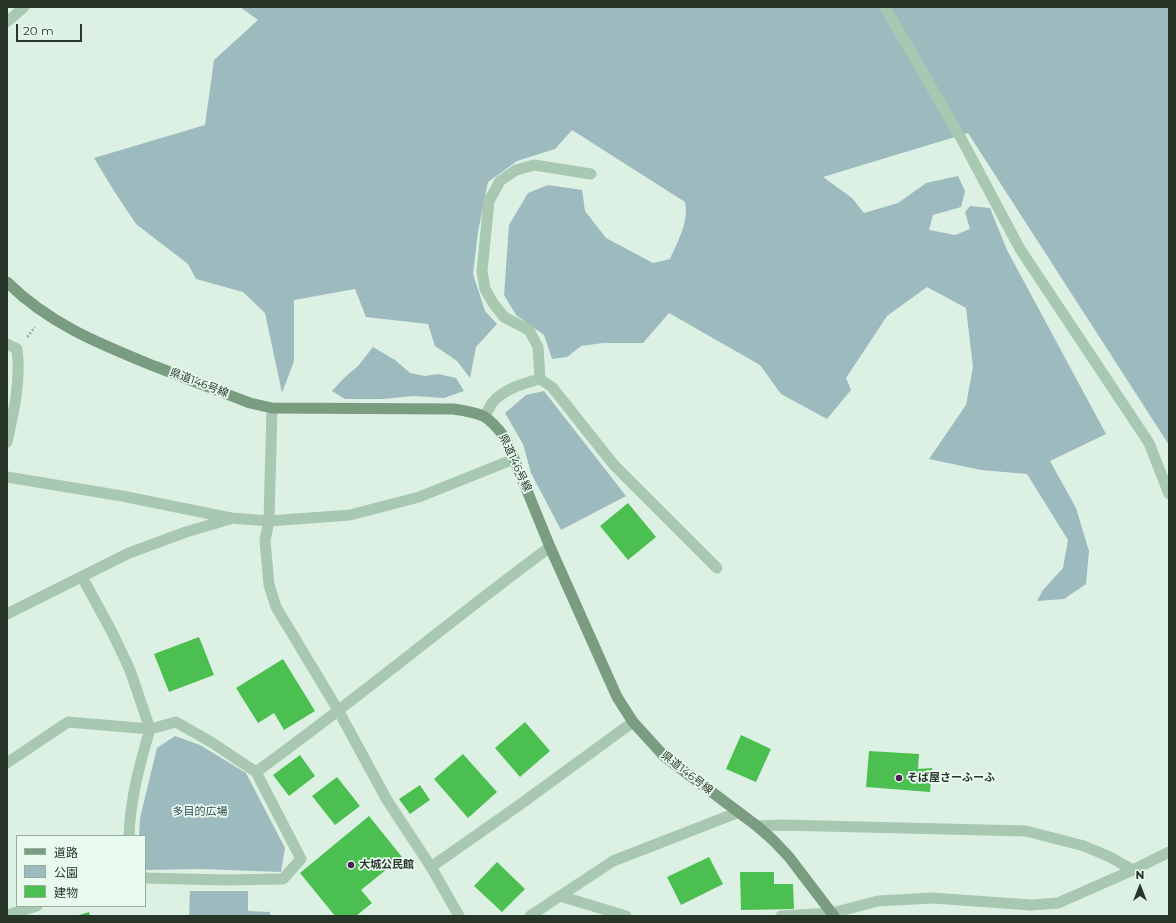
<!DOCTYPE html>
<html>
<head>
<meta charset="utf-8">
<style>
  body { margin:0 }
  #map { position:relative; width:1176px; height:923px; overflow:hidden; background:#dcf1e3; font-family:Montserrat,"Noto Sans JP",sans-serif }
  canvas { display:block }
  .frame { position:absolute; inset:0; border:8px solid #28362a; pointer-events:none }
  .legend { position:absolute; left:16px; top:835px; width:130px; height:72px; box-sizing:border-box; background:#e8f9ee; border:1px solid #9baba0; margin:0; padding:5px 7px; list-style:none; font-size:12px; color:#28362a }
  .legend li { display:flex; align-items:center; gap:8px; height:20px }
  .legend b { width:20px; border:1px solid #9baba0 }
  .north { position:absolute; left:1120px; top:867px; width:40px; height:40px; -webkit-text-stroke:3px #e8f9ee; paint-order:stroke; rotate:0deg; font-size:11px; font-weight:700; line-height:16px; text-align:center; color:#28362a }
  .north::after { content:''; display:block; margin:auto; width:14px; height:18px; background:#28362a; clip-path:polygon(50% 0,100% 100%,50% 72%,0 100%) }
  .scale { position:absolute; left:16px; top:24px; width:66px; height:18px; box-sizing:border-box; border:2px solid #28362a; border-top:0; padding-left:5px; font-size:12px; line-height:14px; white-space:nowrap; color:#28362a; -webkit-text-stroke:3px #e8f9ee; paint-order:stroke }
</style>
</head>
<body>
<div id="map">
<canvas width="1176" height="923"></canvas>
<div class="frame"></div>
<ul class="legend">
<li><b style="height:5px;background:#7a9c80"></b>道路</li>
<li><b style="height:11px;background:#9dbabf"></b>公園</li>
<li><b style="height:11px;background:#4bc050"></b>建物</li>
</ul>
<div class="north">N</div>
<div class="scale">20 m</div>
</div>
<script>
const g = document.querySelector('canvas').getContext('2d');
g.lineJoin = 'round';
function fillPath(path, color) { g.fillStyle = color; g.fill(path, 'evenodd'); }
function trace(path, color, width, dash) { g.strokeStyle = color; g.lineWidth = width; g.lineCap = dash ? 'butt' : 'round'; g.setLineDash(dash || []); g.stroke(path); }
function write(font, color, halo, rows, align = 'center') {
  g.font = font + ' Montserrat,"Noto Sans JP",sans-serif'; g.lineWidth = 3.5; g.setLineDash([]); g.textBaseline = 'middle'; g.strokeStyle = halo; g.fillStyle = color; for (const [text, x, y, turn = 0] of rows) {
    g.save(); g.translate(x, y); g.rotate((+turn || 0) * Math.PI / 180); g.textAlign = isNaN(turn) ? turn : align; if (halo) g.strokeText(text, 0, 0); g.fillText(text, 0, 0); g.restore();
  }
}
fillPath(new Path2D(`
  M240,7h929v438l-201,-312 -145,44 29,21 12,15 34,-10 28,-20 32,-7 7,15 -4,16 -28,8 -4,15 26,5 15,-6 -5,-17 5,-6 20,2 17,42 99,184 -56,27 26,47 13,43 -3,33 -22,15 -27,2 6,-11 20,-22 5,-28 -41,-66 -46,-4 -52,-11 37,-54 7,-38 -7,-59 -39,-21 -40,29 -41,62 5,12 -24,29 -46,-25 -21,-29 -91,-52 -26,30h-40l-22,3 -14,11 -15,2 -8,-24 -28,-20 -12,-20 5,-70 19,-32 20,-8 34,5 3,21 21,27 47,25 17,-4c8,-18 19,-37 15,-57l-113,-72 -17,19 -38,12 -29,21 -10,50 -5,42 12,37 12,13 -21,23 -6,31 -13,-17 -22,-15 -7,-22 -62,-7 -11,-28 -61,11v61l-12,32 -17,-80 -22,-21 -47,-13 -8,-15 -52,-40 -20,-30 -22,-36 111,-33 9,-65 44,-40z
  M373,347l22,13 15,13 15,3 13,-2 18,4 8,13 -20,7 -31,-2 -30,3h-38l-13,-8 12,-13 14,-12z
  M544,391l82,105 -65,34 -30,-57 -8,-29 -18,-31 21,-18z
  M175,736l25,9 46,28 39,75 -4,24 -80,-3 -56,1v-34h-6l1,-18 17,-70z
  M190,891h58v20l22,1v4h-81z`), '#9dbabf');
fillPath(new Path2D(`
  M628,503l28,34 -28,23 -28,-34z
  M199,637l15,38 -45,17 -15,-38z
  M283,659l32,52 -31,19 -10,-17 -16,10 -22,-35z
  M525,722l25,29 -30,26 -25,-29z
  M741,735l30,14 -15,33 -30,-13z
  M869,751l50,3 -1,15 14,-1 -2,24 -64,-5z
  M463,754l34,38 -29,26 -34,-39z
  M300,755l15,21 -26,20 -16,-21z
  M337,777l23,29 -25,19 -23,-29z
  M420,785l10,15 -20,14 -11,-15z
  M369,816l33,41 -41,33 11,13 -16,13h-21l-35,-43z
  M709,857l14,27 -42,21 -14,-28z
  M497,862l28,27 -23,23 -28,-26z
  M740,872h34v12h19l1,25 -53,1z
  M89,912l1,4h-14z`), '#4bc050');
trace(new Path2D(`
  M27,337l8,-10`), '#93b49b', 2.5, [2, 2]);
trace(new Path2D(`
  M885,7l77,133 58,109 129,194 20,51
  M7,22l17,-15
  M7,344l10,5c4,32 -3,62 -10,93
  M540,379l-2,-32 -9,-17 -25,-13 -11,-14 -8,-14 -3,-18 7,-70 11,-20 16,-11 18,-5 57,9
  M272,408l-3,113 -4,19 4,45 7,22 62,103 49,90 44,67 28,49
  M485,416c3,-5 5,-11 8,-14 11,-13 31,-19 47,-23l12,8 62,78 103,103
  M7,477l115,19 109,22 38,3 81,-6 69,-18 95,-38
  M7,614l122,-61 57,-21 44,-13
  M7,763l61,-41 82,7 -20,-59 -18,-38 -30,-55
  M256,772c100,-72 195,-152 294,-225
  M757,826l24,-1 245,6 58,15 26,11 23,13 36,-18
  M129,836c1,-36 11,-73 21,-107l26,-7 35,20 45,30 45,87 -18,20 -58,1 -80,-2
  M431,867l87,-61 115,-84
  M560,896l66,20
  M7,915l30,-9
  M530,916l83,-55 126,-49
  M781,916l51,-3 46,-12 54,-3 99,7 27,-2 75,-33`), '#a8c8b1', 11);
trace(new Path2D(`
  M7,282c42,42 93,62 147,84 32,12 64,25 96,37l22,5 181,1c30,4 35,6 53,30l44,108 67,150 16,25 31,34 93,70 16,14 16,17 45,59`), '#7a9c80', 11);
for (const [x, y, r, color] of [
  [899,778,4,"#4e2055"],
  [351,865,4,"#4e2055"]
]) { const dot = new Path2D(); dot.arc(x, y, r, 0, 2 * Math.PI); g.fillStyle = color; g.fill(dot); trace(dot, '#e8f9ee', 1.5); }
write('11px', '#28362a', '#e8f9ee', [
  ["県道146号線",199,383,21],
  ["県道146号線",515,463,65],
  ["県道146号線",687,773,38]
]);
write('bold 11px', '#28362a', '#e8f9ee', [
  ["そば屋さーふーふ",907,778],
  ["大城公民館",359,865]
], 'left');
write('11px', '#2d4c53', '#e8f9ee', [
  ["多目的広場",200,812]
]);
</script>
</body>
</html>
